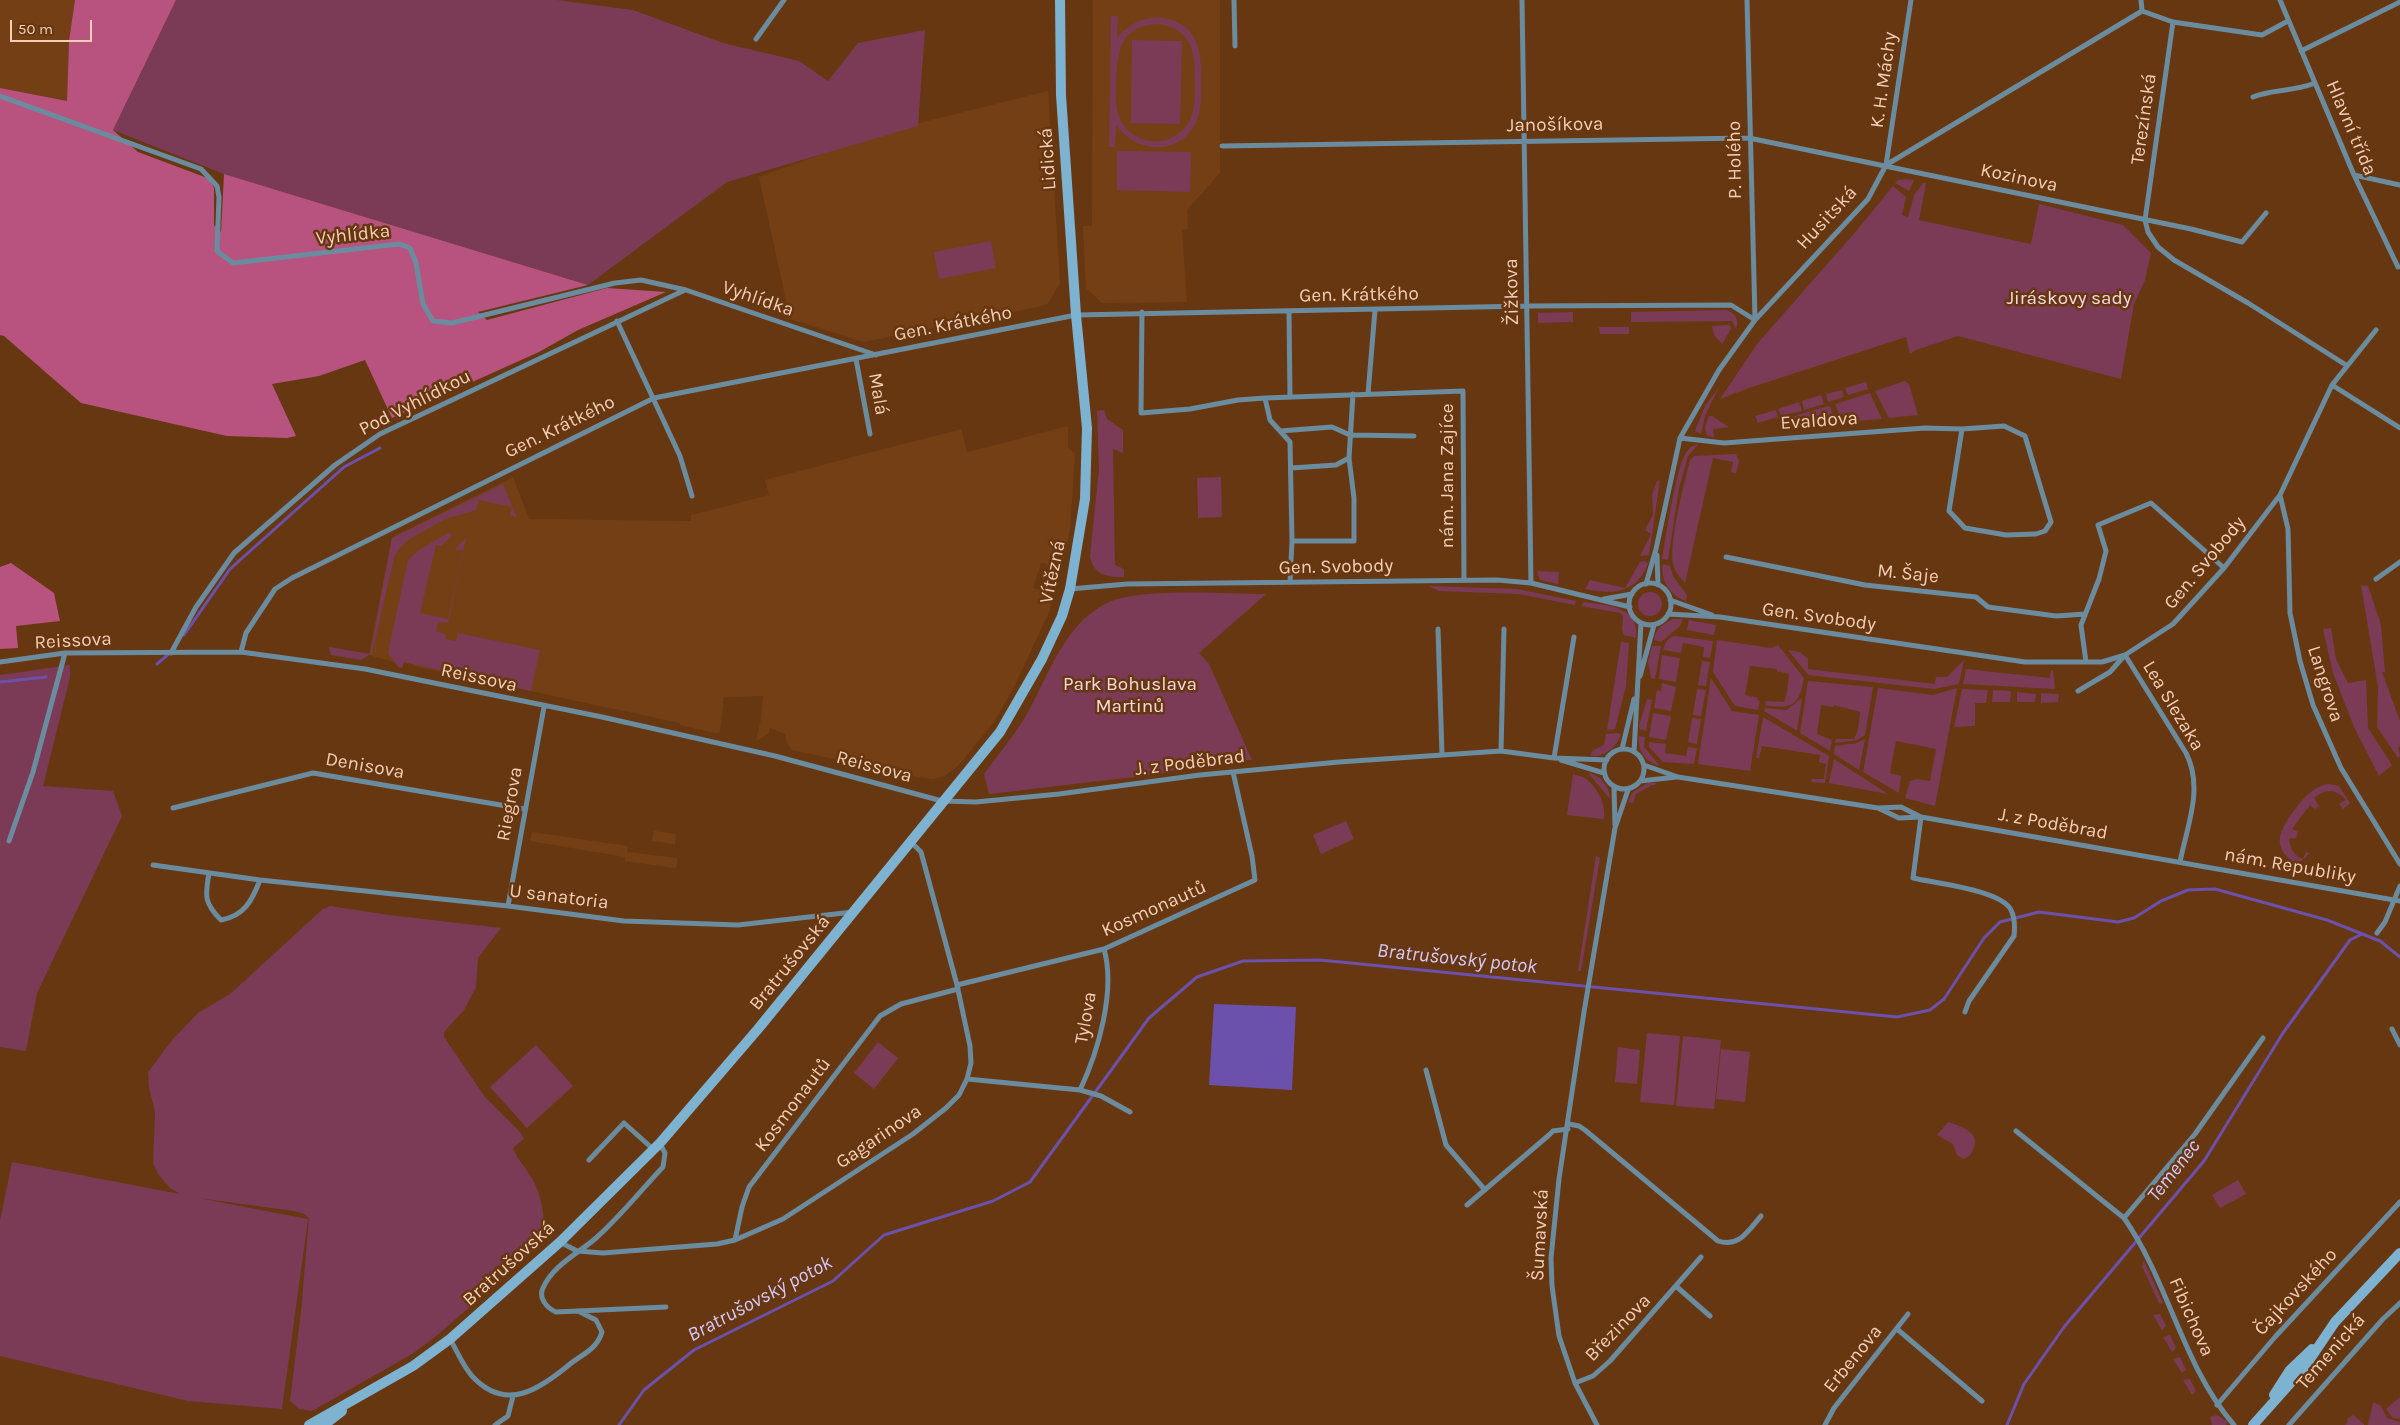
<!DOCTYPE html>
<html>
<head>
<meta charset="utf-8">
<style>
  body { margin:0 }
  #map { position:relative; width:2400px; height:1425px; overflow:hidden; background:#673711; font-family:Karla,sans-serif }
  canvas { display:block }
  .scale { position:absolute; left:10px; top:20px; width:82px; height:22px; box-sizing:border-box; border:2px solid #f4cfb7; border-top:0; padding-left:6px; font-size:15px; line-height:18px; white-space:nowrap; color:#f4cfb7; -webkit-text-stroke:4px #673711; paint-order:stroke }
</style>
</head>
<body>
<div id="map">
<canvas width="2400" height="1425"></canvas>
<div class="scale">50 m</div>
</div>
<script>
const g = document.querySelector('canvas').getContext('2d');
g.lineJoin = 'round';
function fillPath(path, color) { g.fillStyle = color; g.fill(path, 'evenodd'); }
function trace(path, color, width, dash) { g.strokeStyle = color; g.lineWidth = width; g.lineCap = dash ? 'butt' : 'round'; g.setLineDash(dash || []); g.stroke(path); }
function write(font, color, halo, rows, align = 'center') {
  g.font = font + ' Karla,sans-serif'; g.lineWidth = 5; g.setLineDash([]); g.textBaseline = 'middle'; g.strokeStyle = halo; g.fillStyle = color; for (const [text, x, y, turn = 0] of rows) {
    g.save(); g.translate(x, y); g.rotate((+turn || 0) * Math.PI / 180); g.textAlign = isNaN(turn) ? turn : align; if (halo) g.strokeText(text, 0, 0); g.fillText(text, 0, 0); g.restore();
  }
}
fillPath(new Path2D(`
  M0,0h75l-6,41 -2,60 -67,-13z
  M1093,0h127v173l-33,37 1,19 -6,1 5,72 -85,1 -16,-15 -3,-62h9z
  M1048,91l12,192 -13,22 -183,37 -74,-23 -31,-142 124,-45z
  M1068,426v21l7,7 -5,76 -6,28 -9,8 -14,-3 -8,25 12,3 6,10 -1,9 -35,75 -21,37 -35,43 -16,12 -10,2 -15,-2 -126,-27 -5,-7 -2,-9 -15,-6 -2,6 -12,7 5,-22 2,-23 -39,1 -4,35 -2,2 -38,-9v-2l-267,-57v-2l-19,-2 -25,-7 23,-118 121,-60 16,42 162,2v-6l78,-20 -4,-15 196,-51 6,23z
  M654,831l22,3 -1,10 -23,-3z
  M532,832l96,14 -1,6 51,6 -2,10 -51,-7v-4l-95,-16z`), '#753f15');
fillPath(new Path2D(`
  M176,0h381l76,10 90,33 76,18 29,20 30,-38 67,-13 -7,96 -191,56 -139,103 -364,-111 -111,-44z
  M1111,16h7l-1,22c12,-14 28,-23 47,-20 37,7 38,39 37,69 0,14 0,28 -8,41 -20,29 -58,23 -77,-3l-1,22h-6zM1159,24c35,6 36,30 36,60 0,10 0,21 -3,31 -4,12 -14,21 -26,25 -22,6 -45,-8 -49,-31 -2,-8 -1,-18 -1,-26 1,-32 4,-58 43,-59z
  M1132,40l50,1 -2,83 -49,-1z
  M1117,151l74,1 -1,40 -73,-2z
  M1906,179l8,1 -5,11 -14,-8 3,-3z
  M1923,183h3l-7,37 112,24 8,-40 84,21 28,28 -6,27 -11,24 -13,75 -163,-43 -42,14 -6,4 -4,-17 -157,51 -29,11 37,-55 101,-115 35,-43 13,11 -4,18 6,2 6,-22z
  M991,241l5,27 -57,11 -5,-27z
  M1726,310c9,2 14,11 10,19l-4,-8 -101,1v-10z
  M1573,312v10l-35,1v-10z
  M1730,325l1,4 -9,15 -8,-9 -2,-9z
  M1599,327h30v7h-29z
  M1905,381l4,3 9,31 -29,3 -14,-27z
  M1866,382l2,7 -20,6 -3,-7z
  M1719,387l-14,29 -4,18 -6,-3 10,-25z
  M1842,390l2,7 -16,5 -2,-8z
  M1870,393l12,26 -40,3 -7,-18z
  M1821,395l3,9 -20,6 -2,-9z
  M1799,402l3,9 -21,5 -3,-7z
  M1828,406l3,2 4,13 -46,3 -1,-6z
  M1104,410l3,9 16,11v23l-10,-4 2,116 9,4v8c-17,0 -31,-2 -34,-21l9,-87 -2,-58z
  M1776,410l2,7 -20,6 -3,-7z
  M1709,416h3l17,11 -16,2 1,8 -7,-1 -2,-9z
  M1698,445l-10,11 -9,32 -11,72 -6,-1c4,-21 14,-96 26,-109 3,-4 6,-5 10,-5z
  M1736,454l3,7 -3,12 -5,-1 2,-10 -20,-4 -28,125c-5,-6 -11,-12 -12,-19 -4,-23 11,-80 17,-104l4,-4z
  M1221,477l1,40 -24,1 -1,-40z
  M1660,480l-11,75 -9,1 11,-22 -6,-4 8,-15 -1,-20 5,-14z
  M503,484l14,34 -7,-3 2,-8 -33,-7 -3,10 -31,9 -37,21 -9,9 -5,9 -22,95 -11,7 -30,-5 -2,-8 41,7 22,-116z
  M450,532l2,3 -10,11 -6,-1 -16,68 28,6 15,-68 -8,-2 11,-11 -18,85 -10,-1 -2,9 10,3 -1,5 11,2 2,-8 82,17 -9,41 -127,-29 -2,6 -4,-1 -10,-14 20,-93 11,-10z
  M1644,561l4,2c-11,30 -34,32 -63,26l5,-9 35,8 15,-26z
  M1663,564l7,2 3,10 14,19 -1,6c-14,-4 -27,-21 -23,-37z
  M1537,571l22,1 -1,12 -18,-4z
  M2361,585l7,1 13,39 4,47h-3l18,49v25l-2,2 2,8 -2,2 -21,-31 1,-40z
  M1428,586l89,3 59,12 -1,4 -56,-11 -80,-3z
  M1638 604a12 12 0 1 1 24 0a12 12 0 1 1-24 0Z
  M1266,594l-67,59 10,11 43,96 -58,2 -2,4 -33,8 -170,20 -5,-20c13,-18 28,-36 40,-55 24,-40 38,-94 83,-116 33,-16 119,-9 159,-9z
  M1583,602c23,3 57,4 53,36l-12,-3 -2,-5 1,-14 -3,-3 -39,-7z
  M1673,619h10l-3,7 -19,16 -7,-2c1,-11 9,-16 19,-21z
  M1689,620l27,5 -2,10 -27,-5z
  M2331,628l5,31 12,24 18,-3 2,48 24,37 -13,11 -25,-49 -21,-54 -10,-44z
  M1675,636l38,5 -3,17 -7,-1 1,-10 -21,-4 -2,10 -18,-3c2,-7 5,-13 12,-14z
  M1717,640l54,8 7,-3 26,33c-4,27 -13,32 -39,27l1,-4 18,1 3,-10 2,-18 -12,-3v-2l-27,-3 -5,29 13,3 -1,2 3,1 -2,9 -23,-4 -22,-34z
  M1621,642l8,1 -3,43 -11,43 -8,1z
  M1652,646h9l-6,33 -4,-1 -3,-16z
  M1788,650l12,2 8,7v10l127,15 1,-7h11l17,-17 -5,24 -25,5 -126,-14z
  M1662,655l18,3 -4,24 -17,-3z
  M1702,661l8,1 -4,24 -8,-1z
  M70,665v12l-27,109 70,5 9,25 -85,177 -11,58 -26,-4v-372z
  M1966,669l84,9 1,-8h2l2,19 -92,-5z
  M1711,678l21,33 27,4 -9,56 -52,-7z
  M1808,681l65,6 -8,48 -8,5 -22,3 1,-4h18l4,-9 2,-18 -26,-7 -1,2 -12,-2 -4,29 15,6 -2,11 -30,-18z
  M1662,683l14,4 -5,24 -17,-3 3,-18 4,1z
  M1878,688l55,7 24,-7 -22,118 -30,-8 5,-17 7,-2 13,2 6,-32 -40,-8 -6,32 11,3 -2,17 -36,-21z
  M1697,689l9,1 -5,26 -8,-1z
  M1962,689l26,1 -2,13h-11v23l-21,1z
  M1993,690l18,1 -1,11h-18z
  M2017,692l19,2 -1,8h-18z
  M2041,693l18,1 -1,8 -17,1z
  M1802,698l-5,33 -33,-20 1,-3 21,2z
  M1647,699l5,1 -6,31 -6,-2 -1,-3z
  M1653,713l18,3 -5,24 -17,-3z
  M1763,717l66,39 -4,27 -14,-1 1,-3h12l2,-15 -7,-2 1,-7 -58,-9 -3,12h-3z
  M1692,718l9,1 -4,25 -9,-2z
  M1616,733l5,1c-4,13 -16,23 -30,22l1,-5 12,-6 2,-11z
  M1639,736l6,1 -1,10 16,19c-14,-3 -23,-16 -21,-30z
  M1865,739l-6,31 -25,-16 1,-8 22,-3z
  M1649,742l17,2 -1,9 21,3 2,-9 9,1 -3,16 -31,-2 -14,-15z
  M1834,759l54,35 -59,-11z
  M1590,773c11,3 20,14 20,26l-21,-25z
  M1573,774c4,2 9,2 12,4 12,9 21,25 19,41l-37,-4z
  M1648,783h8l-1,2h-3l-16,9 -3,9 -5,-1 5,-10z
  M2329,784l10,2 11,17 -7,6 -4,-5 7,-4c-10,-11 -21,-12 -32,-2l5,8 -4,3 -5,-4 -18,24 6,3 -2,6 -7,1c1,9 5,17 14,20l3,-7 4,1 -8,8h-10c-7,-5 -14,-14 -12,-24 3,-16 31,-54 49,-53z
  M1346,821l8,18 -33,15 -8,-19z
  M1596,856l4,2 -19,113h-3z
  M330,906l59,9 112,13 -23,30 -2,29 -12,23 -20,22v5l41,60 35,35 4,7 -11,9c3,10 11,17 16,26 13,18 17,46 14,68l-33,29 -8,-6 -6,1 -7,10 4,11 -58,50 -23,17 -100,57 -13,-2 -9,-8 11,-90 8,-93 -5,-4 -10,-3 -96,-13 110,21 -26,190 -94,-8 -188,-45v-135l12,-59 168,32 -10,-6 -12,-14 -5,-11 2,-50 -6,-26 -1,-15 25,-33 25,-26 32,-19 93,-85z
  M1647,1033l33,3 -6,69 -34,-3z
  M1683,1036l38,4 -7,69 -38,-3z
  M878,1042l20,16 -24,31 -20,-16z
  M536,1045l37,41 -46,42 -37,-41z
  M1618,1047l22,3 -3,34 -22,-2z
  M1721,1049l29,3 -5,50 -29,-3z
  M1948,1122c12,4 32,10 26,25 -3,7 -4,10 -11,12l-6,-4 -4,-11 -16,-9z
  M2238,1180l8,14 -26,14 -8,-13z
  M2144,1261l19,42 -1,1 -3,-1 -17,-37z
  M2160,1314l6,12 -4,4 -9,-15z
  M2170,1335l6,13 -4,4 -9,-15z
  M2180,1357l6,13 -4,3 -9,-14z
  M2190,1379l6,12 -4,4 -9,-15z
  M2400,1397v22l-7,-1 -7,-9z
  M2373,1402l8,4 6,12 13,4v3h-32z
  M2217,1415l11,7 -2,3h-14l-2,-8z
  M2353,1415l11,9v1h-22h3l3,-4 -1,-2z`), '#7b3b56');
fillPath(new Path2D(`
  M75,0h101l-63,130 25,22 72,27 4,9v37l7,7 3,-58 364,111 -110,27 9,8 120,-32 59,4 -88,38 -39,22 -147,66 -27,-58 -46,16 -47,8 24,52 -9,2 -60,-2 -146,-33 -77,-67 -4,-1v-247l67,13 2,-60z
  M11,563l43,30 6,28 -44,5 2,22 -18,1v-82z`), '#b8537f');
fillPath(new Path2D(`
  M1214,1004l82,3 -4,83 -83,-5z`), '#6c51ac');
trace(new Path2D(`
  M184,635l46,-66 114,-102 36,-19
  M157,664l14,-12
  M0,682l46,-5
  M619,1425l25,-35 50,-40 139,-69 51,-46 109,-34 37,-19 119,-164 48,-41 46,-16 77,-1 577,57 33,-7 14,-11 40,-61 16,-16 39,-10 79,10 16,-4 27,-17 27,-11 27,-1 112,31 53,21 20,16
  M2007,1425l17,-41 40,-57 140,-166 79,-128 67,-93 12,-6`), '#6c51ac', 3);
trace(new Path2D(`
  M1234,0l1,46
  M1522,0l9,583
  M1747,0l8,319
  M2141,0l1,11
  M2280,0l74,175 44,92
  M2142,11l31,11 89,13 26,-14
  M2173,22l-28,198 3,12 10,15 16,13 74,43 98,62
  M756,39l28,-39
  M2301,51l99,-49
  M0,96l201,73 16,17 2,11 -2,54 16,12 166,-19 11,4 6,15 7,41 10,17 19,2 163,-40 26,-3 45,10 190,65
  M2253,97c19,-8 40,-5 62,-14
  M1222,146l527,-8 442,91 51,13 24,-29
  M1886,165l25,-165
  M2354,175l46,10
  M1142,312l-1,101 49,-4 48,-9 27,-2 5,22 20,22 2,99 -2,41
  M1289,312l1,85
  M617,321l63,135 12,40
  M856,359l14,75
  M2332,385l68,43
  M1368,394l7,-84
  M1265,398l198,-7 1,189
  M1280,431l52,-4 18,8 64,1
  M1680,438l44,5 201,-15 37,1 42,-3 21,10 26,86 -6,9 -9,3 -30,1 -41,-7 -16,-17 13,-82
  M1291,468l45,-3 13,-7 4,-64
  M2280,495l8,34 2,84 10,48 13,44 28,63 59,96
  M1292,541h62v-43l-5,-40
  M1657,555l1,30
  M1726,557l139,28 111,12 12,10 68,9 29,-2
  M2376,579l24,-17
  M1629 604a21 21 0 1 1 42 0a21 21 0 1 1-42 0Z
  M1646,584l10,-35 24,-111 39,-68 36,-50 113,-121 18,-34 256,-154
  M1070,589l57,-5 370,-4 34,3 99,24
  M1604,599l28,-5
  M1670,600l42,15
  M1668,614l52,3 305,45h77l23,-7 48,-31 51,-56 56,-73 52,-110 44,-55
  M1438,629l4,126
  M241,652l5,-19 29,-44 17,-11 362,-180 422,-83 452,-9 203,-1 24,15
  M171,653l25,-46 38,-54 101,-88 45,-31 305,-144
  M2125,655l61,98c18,35 1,73 -6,109
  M0,662l65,-9 176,-1 124,17 237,48 173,39 167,45 34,1 83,-8 141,-19 139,-13 162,-11 53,7 53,2
  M2086,662l-5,-37 18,-46 7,-28 -8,-26 53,-22 73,65
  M1640,676l14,-51
  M2078,691l32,-19 14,-16
  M1622,749l12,-50
  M1604 769a20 20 0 1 1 40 0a20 20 0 1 1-40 0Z
  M1501,751l3,-122
  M1634,752l7,-129
  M1554,758l20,-121
  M1561,760l43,13
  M1644,765l34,12 200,31 23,-1 18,9
  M1640,781l37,-4
  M1614,787l1,38
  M173,808l140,-35 211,36
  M1878,808l21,10 22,-1 479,84
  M1921,817l-8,61c21,5 88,12 98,32 4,8 4,17 3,26l-45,65 -4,11
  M9,841l24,-69 32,-119
  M153,865l107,15 248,26 116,15 114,4 115,-13
  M209,873c-4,23 -5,30 12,47 23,-4 31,-19 39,-40
  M508,906l36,-199
  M2377,933l8,-11 15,-36
  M957,985l147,-36 151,-69 -3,-24 -19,-84
  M2392,1029l8,16
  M1426,1070l20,75 39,45
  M967,1079l113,11c18,-38 36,-99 24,-141
  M1080,1090l21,6 29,16
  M1569,1124l10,2 6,4 133,111c21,7 30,-10 43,-25
  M2016,1131l108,87
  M660,1144l5,9 -2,14c-22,23 -43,50 -67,71 -17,15 -43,27 -53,50 -5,10 4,20 13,24l110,-5
  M589,1160l35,-37 29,26
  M1467,1205l82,-70 4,-4 15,-2
  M735,1240l7,-33 7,-20 131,-171 21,-12 57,-15
  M560,1242l17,9 26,2 114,-9 18,-4 48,-21 130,-85 33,-26 13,-13 8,-16 4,-16 -1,-17 -13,-61 -36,-133 -10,-10
  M1677,1287l33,29
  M1897,1329l85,72
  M450,1339c7,12 13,27 22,37 34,37 68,13 98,-12 13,-10 27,-15 32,-32l-6,-12 -18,-9
  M1575,1383l18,-7 17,-15 91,-104
  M2217,1405l58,-68 125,-135
  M495,1425l13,-9 5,-20
  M1597,1425l-22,-42 -16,-47 -7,-50 -1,-28 8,-79 25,-167 31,-184 13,-38
  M1825,1425l9,-17 74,-94
  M2234,1425c-52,-60 -65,-143 -110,-207l71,-84 68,-96
  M2289,1425l94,-106 17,-16`), '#6b8c9f', 5);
trace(new Path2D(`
  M2274,1395l16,-25 22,-21
  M309,1425l104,-59 37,-27 110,-97 100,-99 98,-114 242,-297 42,-73 20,-43 8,-27 15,-90 2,-71 -11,-113 -15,-220 -1,-95
  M324,1425l18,-14
  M2253,1425l51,-57 31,-46 65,-69`), '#7db2d1', 10);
write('19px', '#f4cfb7', '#673711', [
  ["K. H. Máchy",1884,80,-82],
  ["Terezínská",2144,119,-82],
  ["Janošíkova",1555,125,-1],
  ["Hlavní třída",2351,128,67],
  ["Lidická",1048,159,-94],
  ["P. Holého",1735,160,-91],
  ["Kozinova",2019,178,12],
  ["Husitská",1827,218,-47],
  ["Vyhlídka",353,235,-6],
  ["Žižkova",1512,292,-91],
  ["Gen. Krátkého",1359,295,-1],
  ["Vyhlídka",758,299,19],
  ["Gen. Krátkého",953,324,-11],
  ["Malá",878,394,80],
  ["Pod Vyhlídkou",415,403,-27],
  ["Evaldova",1819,421,-4],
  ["Gen. Krátkého",560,427,-26],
  ["nám. Jana Zajíce",1448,476,-90],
  ["Gen. Svobody",2205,563,-50],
  ["Gen. Svobody",1336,567,-1],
  ["Vítězná",1053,572,-78],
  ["M. Šaje",1908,574,6],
  ["Gen. Svobody",1819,617,8],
  ["Reissova",73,641,-3],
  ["Reissova",479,678,12],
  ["Langrova",2325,684,72],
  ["Lea Slezaka",2173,706,59],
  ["J. z Poděbrad",1190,763,-7],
  ["Denisova",365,766,10],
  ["Reissova",874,767,15],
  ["Riegrova",510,804,-80],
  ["J. z Poděbrad",2053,824,10],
  ["nám. Republiky",2290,866,10],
  ["U sanatoria",559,897,7],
  ["Kosmonautů",1154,909,-24],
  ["Bratrušovská",790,963,-51],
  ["Tylova",1086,1018,-80],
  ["Kosmonautů",793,1105,-53],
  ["Gagarinova",879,1137,-34],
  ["Šumavská",1540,1235,-87],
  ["Bratrušovská",509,1264,-42],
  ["Čajkovského",2296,1292,-47],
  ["Fibichova",2191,1317,66],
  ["Březinova",1618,1328,-46],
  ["Temenická",2331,1352,-49],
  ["Erbenova",1853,1359,-51]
]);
write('19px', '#f4d8e2', '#673711', [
  ["Jiráskovy sady",2069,299],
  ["Park Bohuslava",1130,685],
  ["Martinů",1130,707]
]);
write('italic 20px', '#d4c9fa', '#673711', [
  ["Bratrušovský potok",1457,959,6],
  ["Temenec",2174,1171,-52],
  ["Bratrušovský potok",760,1299,-28]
]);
</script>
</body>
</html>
